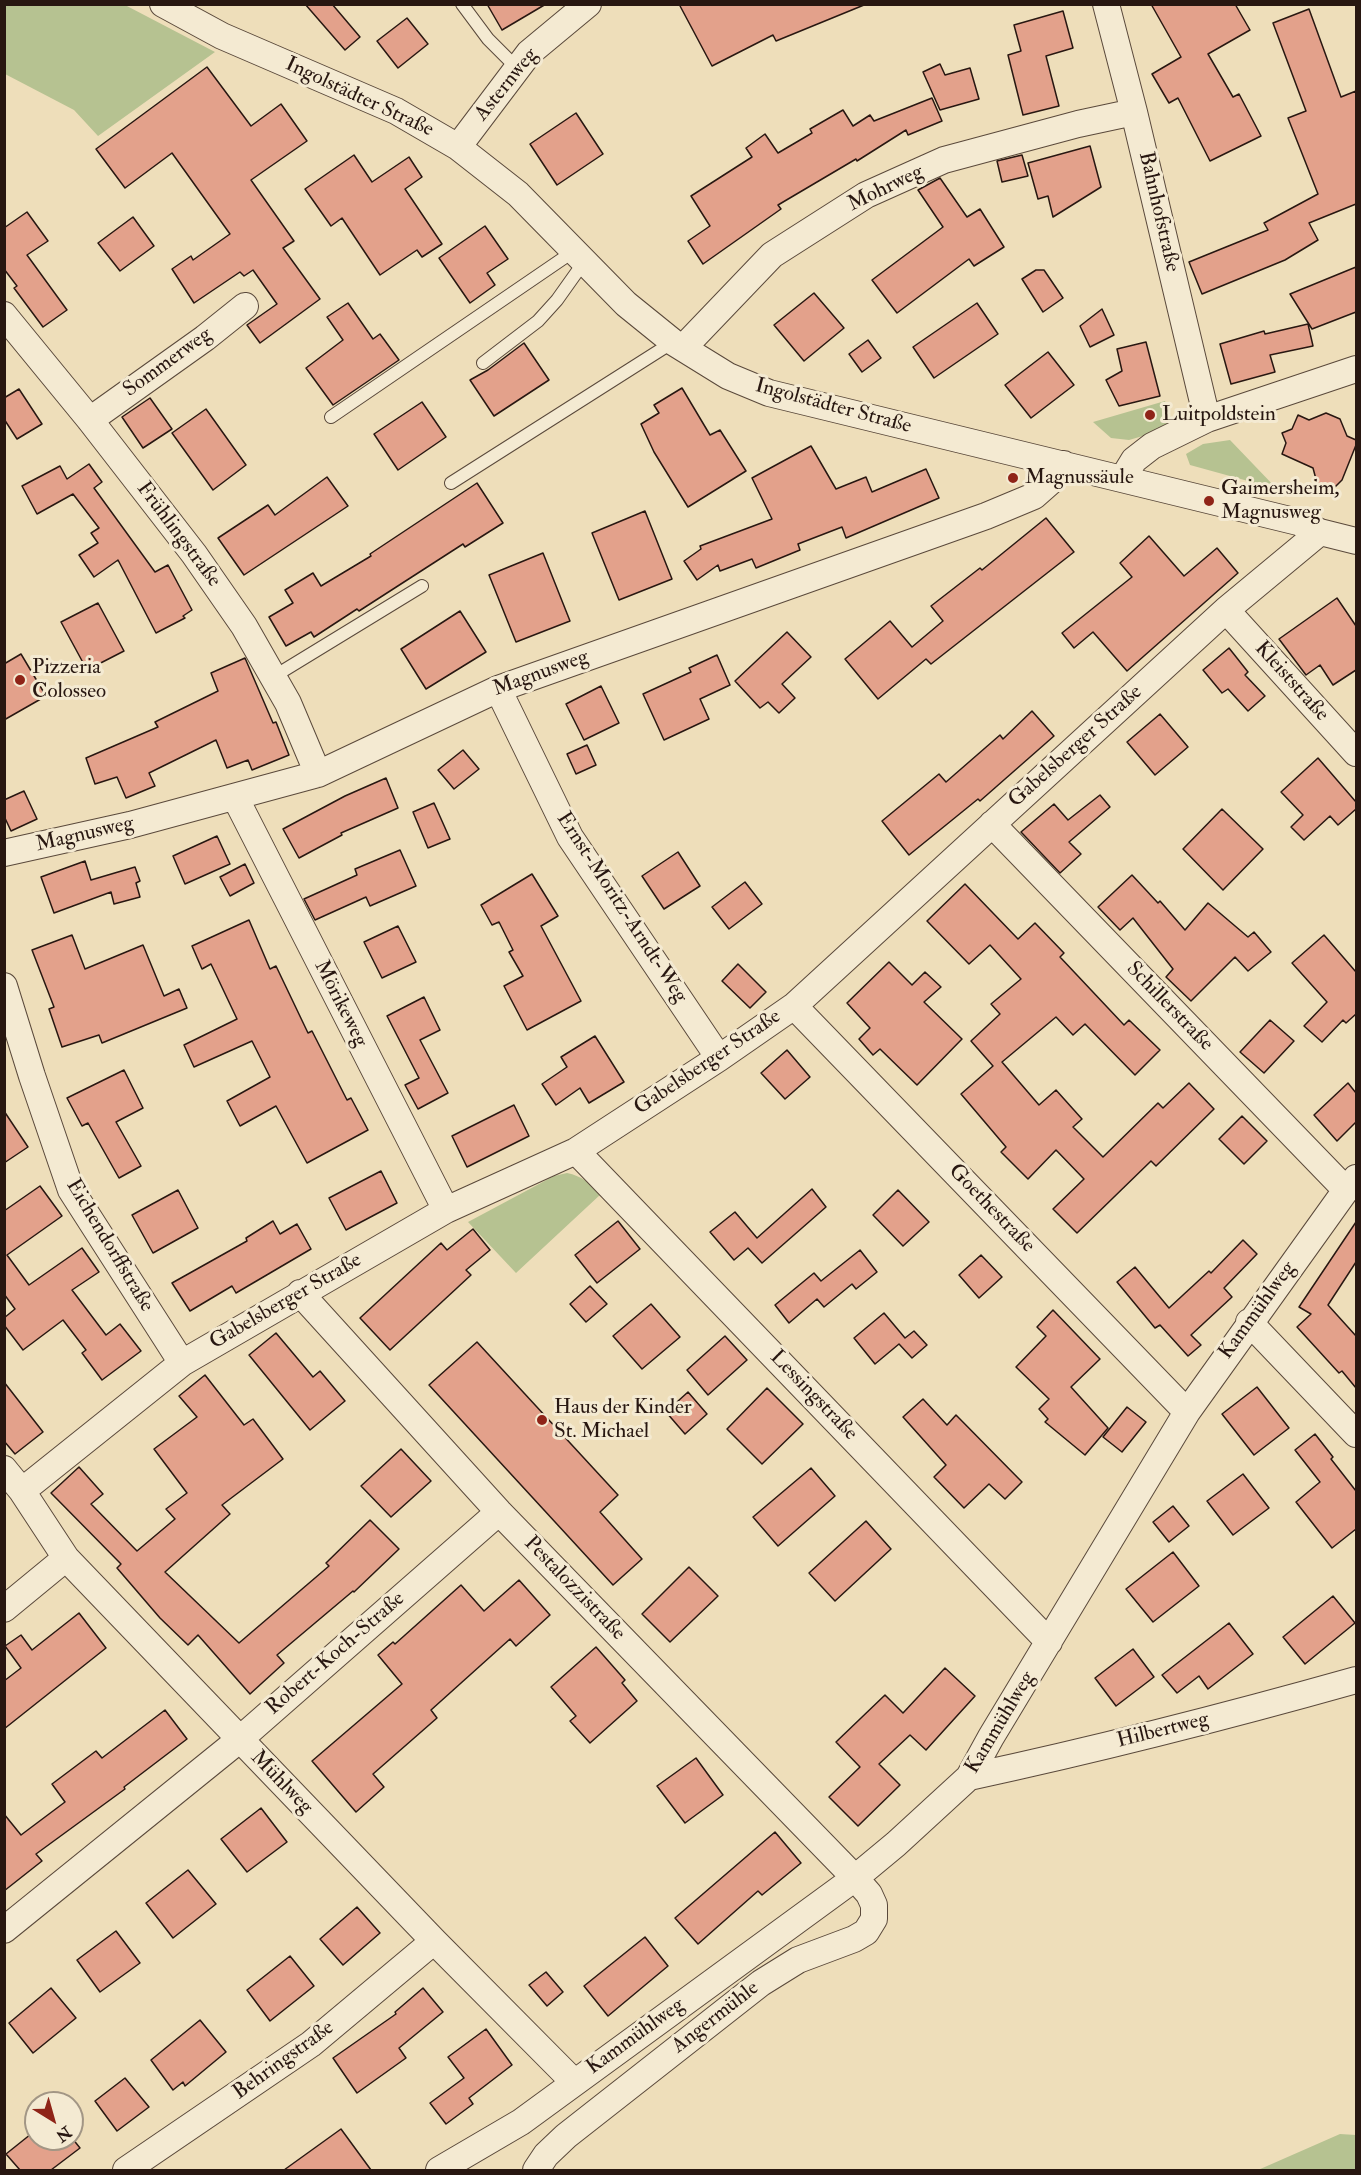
<!DOCTYPE html>
<html>
<head>
<meta charset="utf-8">
<style>
  body { margin:0 }
  #map { position:relative; width:1361px; height:2175px; overflow:hidden; background:#eedeba; font-family:"IM FELL Double Pica",serif }
  canvas { display:block }
  .frame { position:absolute; inset:0; border:6px solid #281711; pointer-events:none }
  .north { position:absolute; left:24px; top:2091px; width:60px; height:60px; box-sizing:border-box; background:#f4ead2; border:2px solid #a29685; border-radius:50%; rotate:143deg; font-size:16px; font-weight:700; line-height:24px; text-align:center; color:#281711 }
  .north::after { content:''; display:block; margin:auto; width:21px; height:27px; background:#8f2418; clip-path:polygon(50% 0,100% 100%,50% 72%,0 100%) }
</style>
</head>
<body>
<div id="map">
<canvas width="1361" height="2175"></canvas>
<div class="frame"></div>
<div class="north">N</div>
</div>
<script>
const g = document.querySelector('canvas').getContext('2d');
g.lineJoin = 'round';
function fillPath(path, color) { g.fillStyle = color; g.fill(path, 'evenodd'); }
function trace(path, color, width, dash) { g.strokeStyle = color; g.lineWidth = width; g.lineCap = dash ? 'butt' : 'round'; g.setLineDash(dash || []); g.stroke(path); }
function write(font, color, halo, rows, align = 'center') {
  g.font = font + ' "IM FELL Double Pica",serif'; g.lineWidth = 6; g.setLineDash([]); g.textBaseline = 'middle'; g.strokeStyle = halo; g.fillStyle = color; for (const [text, x, y, turn = 0] of rows) {
    g.save(); g.translate(x, y); g.rotate((+turn || 0) * Math.PI / 180); g.textAlign = isNaN(turn) ? turn : align; if (halo) g.strokeText(text, 0, 0); g.fillText(text, 0, 0); g.restore();
  }
}
fillPath(new Path2D(`
  M5,4l120,1 90,47 -117,84 -24,-26 -69,-36z
  M1165,401l6,17 -4,11 -38,11 -18,-2 -18,-16z
  M1230,440l47,49 -87,-24 -4,-11 17,-10z
  M567,1173c15,3 24,11 34,21l-85,79 -48,-51 86,-46z
  M1340,2134l16,1v35h-98z`), '#b6c291');
const building = new Path2D(`
  M305,4h27l28,33 -15,13z
  M487,4h59l-44,26z
  M679,4h185v1l-88,36 -3,-6 -61,31z
  M1151,4h84l15,26 -42,24 25,43 6,-3 22,42 -51,25 -32,-63 -9,5 -17,-29 29,-17z
  M1309,9l32,88 15,-6v113l-47,19 9,17 -33,20 -83,34 -13,-32 79,-32 -4,-7 54,-29 -30,-76 18,-7 -33,-88z
  M1063,11l10,37 -27,8 13,50 -36,9 -15,-60 13,-4 -7,-26z
  M407,18l21,26 -30,24 -21,-27z
  M940,64l5,11 25,-7 9,31 -39,11 -17,-38z
  M207,67l44,59 30,-22 26,37 -56,39 43,61 -11,7 37,51 -60,44 -13,-18 30,-21 -24,-34 -9,6 -4,-4 -46,31 -22,-34 19,-13 2,4 37,-26 -58,-81 -47,35 -29,-39z
  M932,98l10,23 -34,14 -2,-5 -49,31 -1,-2 -78,46 3,4 -78,55 -15,-23 22,-15 -19,-30 61,-39 -6,-9 19,-14 13,19 34,-20 -2,-4 33,-19 10,16 17,-11 4,6z
  M576,113l27,41 -46,31 -27,-41z
  M1090,146l11,41 -48,30 -5,-21 -10,3 -10,-36z
  M354,155l18,27 37,-25 13,20 -17,12 37,55 -20,13 -5,-7 -37,25 -38,-57 -11,8 -26,-37z
  M1022,155l6,21 -26,6 -5,-21z
  M940,178l27,39 13,-8 24,38 -30,19 -5,-7 -72,54 -25,-33 71,-53 -25,-37z
  M27,212l21,29 -21,14 40,55 -24,17 -29,-39 3,-2 -13,-17v-41z
  M133,217l21,29 -34,25 -22,-28z
  M485,226l23,33 -21,14 8,12 -25,18 -31,-45z
  M1356,267v45l-44,17 -22,-35z
  M1036,270h8l19,28 -20,14 -21,-33z
  M814,293l30,35 -40,33 -30,-36z
  M348,303l25,36 7,-5 19,26 -66,45 -27,-37 37,-28 -16,-23z
  M977,303l21,31 -64,44 -21,-31z
  M1102,309l12,26 -24,12 -10,-21z
  M1308,324l5,22 -43,9 5,17 -44,12 -11,-40 44,-13 1,3z
  M868,340l13,18 -19,14 -13,-18z
  M1146,342l14,54 -41,10 -13,-26 16,-9 -5,-22z
  M524,343l25,37 -55,36 -24,-36 18,-10z
  M1048,352l26,33 -43,33 -26,-33z
  M682,388l28,47 10,-5 26,41 -58,36 -34,-55 -13,-28 18,-11 -5,-8z
  M19,389l23,35 -25,15 -13,-20v-21z
  M150,398l22,31 -29,19 -21,-31z
  M422,402l24,35 -48,33 -24,-36z
  M206,409l40,56 -33,25 -41,-57z
  M1326,413l14,6 7,17 9,4v5l-14,35 -7,7 -5,2 -9,-3 -4,-3 -4,-15 -31,-14 4,-11 -4,-10 10,-4 6,-14 11,5z
  M811,446l25,43 30,-12 6,15 54,-23 13,29 -93,40 -4,-11 -44,17 2,6 -44,18 -4,-9 -32,12 -2,-6 -21,15 -13,-19 17,-12 -1,-3 72,-27 -20,-41z
  M89,464l13,18 -8,6 61,84 13,-7 24,45 -9,6 2,2 -29,15 -38,-73 -24,17 -15,-22 19,-12 -7,-10 8,-5 -26,-34 -36,20 -15,-28 38,-20 7,13z
  M327,477l21,29 -104,69 -26,-37 50,-33 7,10z
  M477,483l26,40 -38,24 -2,-3 -104,67 -2,-2 -43,28 -3,-5 -25,14 -17,-29 24,-14 -8,-13 28,-17 8,13 50,-30 -1,-2z
  M645,511l27,68 -53,21 -27,-67z
  M1046,518l28,34 -143,112 -5,-5 -48,40 -33,-40 45,-38 22,26 31,-26 -12,-15 49,-38 2,2z
  M1149,536l35,40 33,-28 21,25 -111,98 -34,-39 -19,16 -12,-15 70,-56 -12,-14z
  M543,553l27,68 -54,21 -27,-67z
  M1337,598l19,28v44l-23,15 -13,-20 -14,10 -27,-36z
  M98,603l26,48 -37,19 -26,-48z
  M460,611l26,41 -60,37 -25,-40z
  M787,632l24,25 -29,27 13,14 -16,15 -11,-11 -8,6 -25,-27z
  M1229,648l19,24 -3,3 20,21 -17,15 -20,-22 -6,4 -19,-23z
  M21,654l25,42 -42,24v-56z
  M717,655l13,30 -30,14 9,20 -45,21 -21,-46 48,-22 -2,-4z
  M245,658l28,65 3,-1 13,33 -37,15 -4,-10 -21,8 -11,-28 -67,33 6,13 -29,12 -9,-21 -22,7 -9,-26 72,-31 -3,-5 63,-31 -7,-18z
  M601,686l18,37 -35,17 -18,-36z
  M1032,711l22,25 -74,65 -2,-2 -69,56 -27,-34 57,-47 7,8 54,-47 3,4z
  M1160,714l28,33 -33,28 -28,-33z
  M587,745l9,20 -20,9 -9,-20z
  M463,750l16,19 -25,20 -16,-19z
  M1318,758l38,44v7l-18,16 -8,-9 -26,24 -13,-13 12,-12 -22,-23z
  M386,778l12,30 -57,25 1,2 -43,23 -16,-29 62,-33z
  M24,791l13,28 -26,12 -7,-15v-16z
  M1100,795l10,12 -41,35 12,12 -21,19 -39,-41 33,-28 14,16z
  M434,803l16,36 -22,9 -15,-36z
  M1222,809l41,40 -40,41 -40,-41z
  M217,836l13,28 -45,20 -12,-28z
  M400,850l16,36 -46,20 -4,-9 -51,23 -11,-21 53,-24 -2,-6z
  M678,852l22,34 -36,23 -22,-33z
  M85,861l6,19 44,-13 5,14 -4,2 4,14 -26,7 -3,-12 -57,21 -13,-36z
  M245,864l9,19 -24,13 -10,-19z
  M532,874l26,42 -17,10 40,75 -54,29 -23,-44 19,-10 -14,-24 4,-2 -14,-28 -7,3 -11,-20z
  M1132,875l26,28 2,-2 25,29 23,-27 40,34 6,-5 17,20 -23,19 -13,-14 -44,44 -25,-24 7,-8 -40,-51 -13,12 -22,-23z
  M745,882l17,22 -33,25 -17,-22z
  M965,884l53,55 17,-16 29,30 -4,4 64,68 5,-5 31,30 -25,25 -50,-51 -12,11 -17,-18 -54,45 37,43 17,-15 26,29 -9,8 30,30 55,-54 5,5 26,-25 25,26 -58,57 -5,-5 -74,72 -24,-24 31,-30 -28,-29 -28,29 -27,-27 5,-5 -45,-53 32,-28 -22,-25 29,-27 -9,-10 30,-25 -31,-34 -21,19 -42,-43z
  M249,920l21,49 6,-3 32,67 4,-2 35,69 4,-2 17,32 -61,33 -31,-57 -36,20 -13,-25 43,-24 -18,-36 -58,26 -10,-22 53,-26 -26,-55 -9,5 -10,-23z
  M398,926l18,36 -34,16 -18,-36z
  M72,935l13,34 58,-24 21,51 15,-7 8,19 -85,35 -3,-8 -37,12 -13,-38 5,-2 -22,-57z
  M1324,935l32,37v42l-10,9 -3,-3 -21,22 -18,-16 23,-24 -35,-39z
  M889,962l23,23 13,-13 16,15 -17,15 38,37 -45,46 -37,-36 -7,6 -14,-16 11,-11 -23,-25z
  M738,964l28,28 -16,16 -28,-27z
  M424,997l16,33 -20,10 28,53 -30,16 -13,-24 14,-7 -32,-62z
  M1270,1020l24,21 -30,32 -24,-21z
  M595,1036l29,46 -35,21 -9,-15 -24,17 -14,-21 25,-17 -6,-10z
  M787,1050l23,27 -25,22 -24,-26z
  M124,1070l19,38 -27,14 25,44 -22,12 -31,-55 -6,3 -15,-28z
  M1348,1083l8,10v29l-19,19 -23,-26z
  M514,1105l15,31 -62,31 -15,-31z
  M4,1111l24,36 -24,16z
  M1242,1116l25,25 -23,23 -25,-25z
  M381,1171l16,32 -51,27 -17,-32z
  M40,1186l22,30 -55,39 22,30 53,-37 17,24 -27,18 34,45 14,-11 21,27 -39,29 -20,-27 4,-3 -23,-30 -40,30 -19,-25v-7l11,-9 -11,-15v-83z
  M812,1189l14,18 -64,56 -14,-15 -14,12 -24,-28 25,-20 22,26z
  M178,1190l20,38 -45,25 -21,-38z
  M898,1190l31,32 -26,24 -30,-31z
  M273,1221l7,13 17,-10 14,25 -75,44 -4,-7 -42,25 -18,-28 75,-42 -1,-3z
  M618,1221l22,28 -43,34 -22,-28z
  M1356,1222v40l-28,43 28,31v52l-14,-17 -3,2 -42,-46 14,-13 -12,-7z
  M473,1229l17,21 -24,20 5,5 -81,75 -30,-32 81,-75 6,7z
  M1243,1240l14,14 -33,34 8,9 -41,38 10,10 -13,11 -28,-31 -5,3 -38,-46 18,-15 34,41 40,-37 2,2z
  M860,1250l17,22 -21,17 -4,-5 -28,23 -7,-8 -28,24 -14,-18 39,-32 7,8z
  M981,1255l21,22 -23,21 -20,-23z
  M590,1286l17,18 -21,18 -16,-18z
  M651,1304l29,33 -38,32 -29,-33z
  M1053,1310l47,49 -29,28 37,41 -23,27 -40,-33 3,-3 -9,-10 10,-10 -33,-32 30,-31 -9,-9z
  M884,1313l21,25 9,-7 13,14 -15,13 -13,-14 -24,20 -21,-26z
  M276,1333l37,44 7,-6 25,30 -35,29 -61,-75z
  M725,1336l22,24 -39,35 -21,-25z
  M477,1342l141,153 -18,17 42,47 -29,26 -184,-200z
  M205,1375l39,50 9,-6 30,40 -61,46 8,9 -65,58 74,71 90,-77 -3,-3 44,-43 29,29 -45,43 -1,-1 -76,64 7,8 -34,31 -52,-59 -10,10 -28,-27 -43,-50 4,-4 -70,-71 28,-26 24,27 -12,10 46,47 38,-32 -9,-10 21,-16 -33,-44 43,-32 -18,-21z
  M4,1382l39,50 -28,22 -11,-13z
  M1257,1387l32,41 -35,27 -32,-41z
  M767,1388l36,36 -41,40 -35,-35z
  M688,1392l19,22 -22,20 -19,-22z
  M923,1399l24,26 9,-10 66,67 -17,17 -16,-15 -25,24 -30,-31 12,-12 -43,-48z
  M1127,1407l19,15 -24,30 -19,-15z
  M1315,1434l18,23 -2,2 25,32v38l-24,19 -36,-46 24,-20 -25,-32z
  M401,1449l30,32 -40,36 -30,-31z
  M811,1468l24,28 -57,50 -25,-29z
  M1243,1474l26,34 -36,27 -26,-34z
  M1173,1506l16,20 -20,16 -16,-20z
  M866,1521l25,28 -56,52 -26,-28z
  M1173,1552l26,34 -46,36 -27,-33z
  M689,1567l29,29 -48,46 -28,-28z
  M519,1580l31,35 -34,31 -6,-7 -79,71 6,8 -64,56 11,13 -28,25 -44,-51 90,-77 -24,-29 15,-13 2,2 66,-59 23,26z
  M1333,1596l22,27 -50,41 -22,-27z
  M79,1613l27,35 -102,81v-48l17,-13 -16,-22 16,-11 11,15z
  M1229,1623l24,31 -45,35 -9,-13 -22,17 -15,-18z
  M596,1647l29,33 -3,3 15,18 -47,42 -20,-22 6,-5 -25,-29z
  M1133,1649l21,28 -38,29 -21,-28z
  M945,1668l30,28 -49,54 -16,-15 -31,29 21,21 -42,41 -29,-29 31,-30 -24,-25 49,-47 18,18z
  M165,1710l22,29 -63,48 1,2 -89,65 6,7 -38,30v-77l17,21 44,-33 -13,-18 44,-33 6,7z
  M696,1758l27,37 -38,28 -28,-37z
  M261,1808l26,34 -40,30 -26,-33z
  M775,1832l26,31 -39,32 -4,-4 -60,53 -23,-26z
  M188,1870l28,34 -43,34 -27,-35z
  M357,1907l23,26 -37,32 -23,-26z
  M116,1931l24,32 -40,29 -23,-32z
  M645,1937l23,29 -60,50 -24,-30z
  M290,1956l24,30 -44,35 -23,-31z
  M546,1972l17,20 -16,14 -18,-21z
  M51,1988l25,30 -43,35 -24,-30z
  M423,1988l20,24 -44,36 7,10 -49,35 -24,-35 63,-44 -1,-2z
  M200,2020l26,32 -41,34 -2,-4 -10,8 -22,-30z
  M486,2029l26,36 -43,33 4,6 -27,20 -16,-21 34,-25 -16,-21z
  M125,2078l24,29 -32,24 -22,-30z
  M341,2129l30,41h-87z
  M36,2130v9l36,-1 8,10 -29,22h-31l-14,-16z`);
fillPath(building, '#e3a18b');
trace(building, '#281711', 1.5);
const service = new Path2D(`
  M462,4l26,35 29,29
  M483,363l55,-42 19,-21 27,-38
  M331,417l243,-166
  M451,483l222,-141
  M273,677l149,-91`);
const minor = new Path2D(`
  M163,4l59,32 174,75 62,36 60,47 108,110 47,38 55,34 41,17 529,129 22,10 36,9
  M1106,4l28,108 73,307
  M458,147l71,-94 59,-49
  M4,315l86,105 104,134 50,72 44,77 30,71
  M683,348l89,-93 94,-60 78,-35 134,-36 56,-12
  M90,420l115,-82 40,-32
  M1123,478l11,-18 18,-14 55,-27 149,-50
  M1226,610l130,143
  M498,689l72,148 149,221
  M235,797l211,413
  M992,824l354,366
  M4,853l126,-28 188,-51 180,-85 488,-173 48,-20 17,-15 13,-17
  M4,986l28,90 39,114 111,173
  M794,1006l393,406
  M576,1151l473,491
  M300,1293l199,219 356,366 14,16 5,11v14l-8,13 -12,7 -56,21 -37,23 -195,153 -20,19 -10,15
  M1249,1322l107,112
  M4,1469l18,22 44,67 368,383 140,141
  M22,1491l160,-128 264,-153 130,-59 143,-93 75,-52 432,-396 94,-78
  M4,1609l62,-51
  M969,1777c130,-28 259,-61 387,-97
  M4,1930l235,-190 260,-228
  M126,2170l185,-126 123,-103
  M439,2170l82,-48 334,-244 41,-34 73,-67 22,-40 196,-325 159,-222 10,-12`);
trace(service, '#5a493b', 14);
trace(minor, '#5a493b', 28);
trace(service, '#f4ead2', 12);
trace(minor, '#f4ead2', 26);
for (const [x, y, r, color] of [
  [1150,415,6,"#8f2418"],
  [1013,478,6,"#8f2418"],
  [1209,501,6,"#8f2418"],
  [20,680,6,"#8f2418"],
  [542,1420,6,"#8f2418"]
]) { const dot = new Path2D(); dot.arc(x, y, r, 0, 2 * Math.PI); g.fillStyle = color; g.fill(dot); trace(dot, '#f4ead2', 2); }
write('21px', '#281711', '#f4ead2', [
  ["Asternweg",507,85,-51],
  ["Ingolstädter Straße",359,98,25],
  ["Mohrweg",886,189,-26],
  ["Bahnhofstraße",1158,212,77],
  ["Sommerweg",168,363,-36],
  ["Ingolstädter Straße",833,407,15],
  ["Frühlingstraße",178,535,53],
  ["Magnusweg",541,674,-20],
  ["Kleiststraße",1291,682,48],
  ["Gabelsberger Straße",1076,747,-42],
  ["Magnusweg",85,835,-13],
  ["Ernst-Moritz-Arndt-Weg",621,908,57],
  ["Mörikeweg",340,1004,63],
  ["Schillerstraße",1169,1007,46],
  ["Gabelsberger Straße",708,1063,-34],
  ["Goethestraße",991,1209,46],
  ["Eichendorffstraße",109,1246,59],
  ["Gabelsberger Straße",286,1302,-30],
  ["Kammühlweg",1258,1311,-54],
  ["Lessingstraße",813,1396,46],
  ["Pestalozzistraße",574,1589,46],
  ["Robert-Koch-Straße",336,1654,-41],
  ["Kammühlweg",1001,1723,-59],
  ["Hilbertweg",1163,1731,-14],
  ["Mühlweg",281,1783,46],
  ["Angermühle",716,2018,-38],
  ["Kammühlweg",636,2037,-36],
  ["Behringstraße",284,2061,-36]
]);
write('21px', '#281711', '#f4ead2', [
  ["Luitpoldstein",1162,415],
  ["Magnussäule",1025,478],
  ["Gaimersheim,",1221,489],
  ["Magnusweg",1221,513],
  ["Pizzeria",32,668],
  ["Colosseo",32,692],
  ["Haus der Kinder",554,1408],
  ["St. Michael",554,1432]
], 'left');
</script>
</body>
</html>
